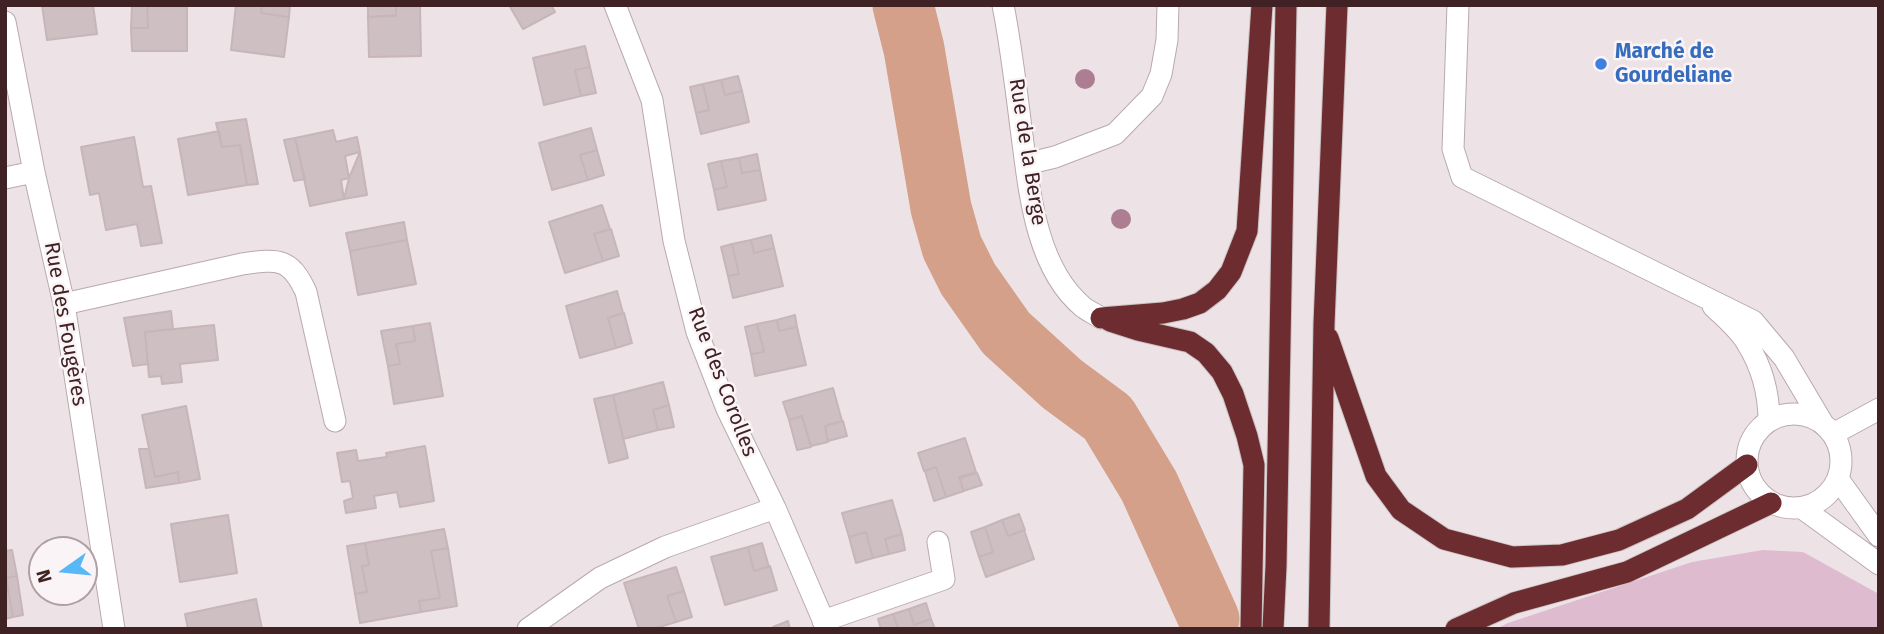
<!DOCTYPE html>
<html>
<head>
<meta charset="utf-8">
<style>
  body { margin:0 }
  #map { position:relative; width:1884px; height:634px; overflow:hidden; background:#ede3e6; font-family:"Fira Sans",sans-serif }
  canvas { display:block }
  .frame { position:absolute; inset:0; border:7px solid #402225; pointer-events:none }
  .north { position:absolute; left:28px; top:536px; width:70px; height:70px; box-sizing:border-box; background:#faf4f6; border:2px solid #b0a0a2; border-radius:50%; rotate:255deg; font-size:19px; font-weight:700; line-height:28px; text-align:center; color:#402225 }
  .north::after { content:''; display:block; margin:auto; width:24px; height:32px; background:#57b7f7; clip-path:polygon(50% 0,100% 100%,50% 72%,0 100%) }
</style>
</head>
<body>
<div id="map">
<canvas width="1884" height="634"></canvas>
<div class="frame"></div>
<div class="north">N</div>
</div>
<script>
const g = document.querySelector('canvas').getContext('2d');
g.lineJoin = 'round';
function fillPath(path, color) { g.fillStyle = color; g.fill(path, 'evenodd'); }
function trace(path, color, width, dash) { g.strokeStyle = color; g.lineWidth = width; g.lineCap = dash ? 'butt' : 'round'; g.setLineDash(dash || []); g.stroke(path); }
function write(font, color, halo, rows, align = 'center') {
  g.font = font + ' "Fira Sans",sans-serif'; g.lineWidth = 5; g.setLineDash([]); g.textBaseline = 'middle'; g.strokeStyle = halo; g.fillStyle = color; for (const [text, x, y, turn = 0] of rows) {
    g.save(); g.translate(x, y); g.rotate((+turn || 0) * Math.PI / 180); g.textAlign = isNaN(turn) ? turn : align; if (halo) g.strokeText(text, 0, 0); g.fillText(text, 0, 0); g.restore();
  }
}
fillPath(new Path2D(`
  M1763,550l40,2 76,42v35h-383l12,-6 184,-61z`), '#dfbbd0');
trace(new Path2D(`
  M903,5l11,44 27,159 11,39 16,32 38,54 56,51 46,34 41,68 60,133`), '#d4a089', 61);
const building = new Path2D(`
  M42,5h51l4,29 -50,6z
  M132,5h15l1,23h-17z
  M147,5h40v46h-55l-1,-23h17z
  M236,5h26l-1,8 28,4 -5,40 -53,-7z
  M262,5h28l-1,12 -28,-4z
  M368,5h28v10l-28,2z
  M396,5h24l1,51 -52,1 -1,-40 28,-1z
  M509,5h42l4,7 -32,17z
  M585,46l5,21 -15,3 6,26 -37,9 -11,-47z
  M590,67l6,26 -15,3 -6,-26z
  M738,76l4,15 -17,4 -4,-15z
  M721,80l4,15 17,-4 7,31 -48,12 -5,-21 13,-3 -6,-26z
  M703,84l6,26 -13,3 -6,-26z
  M246,119l12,65 -11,1 -7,-40 -18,2 -6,-24z
  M591,128l6,22 -17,5 8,25 -36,10 -13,-47z
  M333,130l3,12 21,-5 3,15 -15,4 4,22 -8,2 3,19 -34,7 -15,-68z
  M219,131l3,16 18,-2 7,40 -59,10 -10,-56z
  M134,137l9,50 8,-1 11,57 -21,3 -4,-22 -31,6 -7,-37 -9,2 -9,-48z
  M295,138l10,41 -11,2 -10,-41z
  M597,150l7,25 -16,5 -8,-25z
  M360,152l7,43 -23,4 5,-21z
  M757,154l3,16 -18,3 -3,-15z
  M739,158l3,15 18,-3 6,30 -48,10 -4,-20 13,-3 -6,-26z
  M721,161l6,26 -13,3 -6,-26z
  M602,205l8,24 -16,5 9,27 -38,12 -16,-51z
  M404,222l3,18 -57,11 -4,-18z
  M611,229l8,27 -16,5 -9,-27z
  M771,235l3,13 -20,5 -3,-13z
  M407,240l9,44 -58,11 -8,-44z
  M751,240l3,13 20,-5 9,38 -50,12 -5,-22 11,-2 -7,-30z
  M732,244l7,30 -11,2 -7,-29z
  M617,291l6,22 -15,5 8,30 -36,10 -14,-52z
  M171,311l2,18 -28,3 3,32 -15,2 -9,-48z
  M624,313l8,30 -16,5 -8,-30z
  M795,315l2,12 -18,4 -2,-11z
  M777,320l2,11 18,-4 9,38 -51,11 -4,-22 13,-2 -7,-28z
  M430,323l13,73 -49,8 -6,-38 12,-2 -4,-20 19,-3 -2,-15z
  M757,324l7,28 -13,2 -6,-27z
  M214,325l4,35 -38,4 2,18 -20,2 -1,-8 -12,1 -4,-45z
  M413,326l2,15 -19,3 4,20 -12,2 -7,-35z
  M663,382l6,23 -16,5 5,20 -35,9 -10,-44z
  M833,388l9,33 -17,5 3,16 -17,4 -9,-30 -13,4 -6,-18z
  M613,395l15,63 -19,5 -15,-64z
  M669,405l5,22 -16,3 -5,-20z
  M186,406l14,73 -21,4 -1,-11 -23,5 -13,-62z
  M802,416l9,31 -14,3 -8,-30z
  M843,421l4,15 -19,5 -3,-15z
  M965,438l11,34 -17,5 5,14 -18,6 -10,-30 -12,4 -6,-18z
  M425,446l9,55 -34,6 -3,-15 -23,4 2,12 -30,5 -2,-12 9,-3 -3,-17 -8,1 -5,-29 19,-3 2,11 29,-4 -1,-4z
  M139,449h10l6,28 23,-5 1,11 -33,5z
  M936,467l10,30 -12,4 -9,-30z
  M977,473l5,12 -19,6 -3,-13z
  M892,500l10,34 -17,5 4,15 -16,4 -7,-26 -17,5 -7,-24z
  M1019,514l6,16 -17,6 -6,-16z
  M228,515l9,58 -57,9 -9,-58z
  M1002,520l6,16 16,-6 10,29 -48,18 -7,-20 14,-5 -8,-25z
  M985,527l8,25 -14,5 -8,-25z
  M444,529l4,19 -17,3 9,47 -21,3 2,11 -61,11 -5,-29 12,-2 -5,-26 7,-1 -4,-22z
  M866,532l7,26 -17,5 -7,-26z
  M902,534l3,16 -16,4 -4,-15z
  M365,543l4,22 -7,1 5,26 -12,2 -8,-48z
  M762,543l7,24 -15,4 -6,-24z
  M748,547l6,24 16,-5 7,24 -52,15 -14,-48z
  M448,548l9,58 -36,6 -2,-11 21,-3 -9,-47z
  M12,550l5,26 -11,2 7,39 -8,2v-68z
  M676,567l8,24 -17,5 9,26 -23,7h-14l-15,-46z
  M17,576l6,39 -10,2 -7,-39z
  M684,591l8,26 -16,5 -9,-26z
  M256,599l6,30h-74l-3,-15z
  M926,603l5,16 -17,6 -5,-16z
  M909,609l5,16 17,-6 4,10h-37l-5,-15z
  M893,614l5,15h-17l-3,-10z
  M788,621l2,8h-17v-2z`);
fillPath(building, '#cebfc3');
trace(building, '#c7b5ba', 2);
const minor = new Path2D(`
  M615,5l37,95 22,141 23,91 30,77 48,99 52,121
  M1003,5c8,41 13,82 18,123 8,58 13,138 62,179 5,4 12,7 18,11
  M1458,5l-5,144 9,28 291,144 31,37 38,64
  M5,22l29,150 30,132 50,325
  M1026,164l29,-7 60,-23 37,-38 9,-22 6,-34 1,-35
  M5,178l29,-6
  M64,304l178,-40c36,-5 48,-7 64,28l29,129
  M1713,306c11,11 26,23 34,37 15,24 22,50 22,78
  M1747 461a47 47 0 1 1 94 0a47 47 0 1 1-94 0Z
  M1833,434l46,-25
  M1838,479l41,57
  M1802,508l77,56
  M823,621l121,-42 -6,-37
  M528,629l72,-51 65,-31 110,-39`);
const highway = new Path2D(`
  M1101,318l62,-5 20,-4 17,-6 17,-13 14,-18 16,-41 15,-226
  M1110,321l28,9 52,12 16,11 16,19 11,22 14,42 7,29 -3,164
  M1328,338l48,138 25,34 43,29 68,18 50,-2 57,-15 68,-31 60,-44
  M1273,629l3,-63 10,-561
  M1319,629l5,-305 13,-319
  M1456,629l58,-26 113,-31 144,-69`);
trace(minor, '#b9a9ac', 23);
trace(highway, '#cac1c2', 23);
trace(minor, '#fff', 21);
trace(highway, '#6d2c2f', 21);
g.fillStyle = '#ad7d92';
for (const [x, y] of [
  [1085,79],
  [1121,219]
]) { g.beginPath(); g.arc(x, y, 10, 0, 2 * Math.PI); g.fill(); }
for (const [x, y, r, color] of [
  [1601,64,7,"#3f7fe0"]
]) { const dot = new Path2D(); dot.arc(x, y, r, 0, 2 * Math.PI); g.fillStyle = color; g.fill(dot); trace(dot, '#faf4f6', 2.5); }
write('bold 21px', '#366cbe', '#faf4f6', [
  ["Marché de",1615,52],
  ["Gourdeliane",1615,76]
], 'left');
write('21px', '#402225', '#faf4f6', [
  ["Rue de la Berge",1027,152,81],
  ["Rue des Fougères",65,324,80],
  ["Rue des Corolles",722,382,69]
]);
</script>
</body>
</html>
